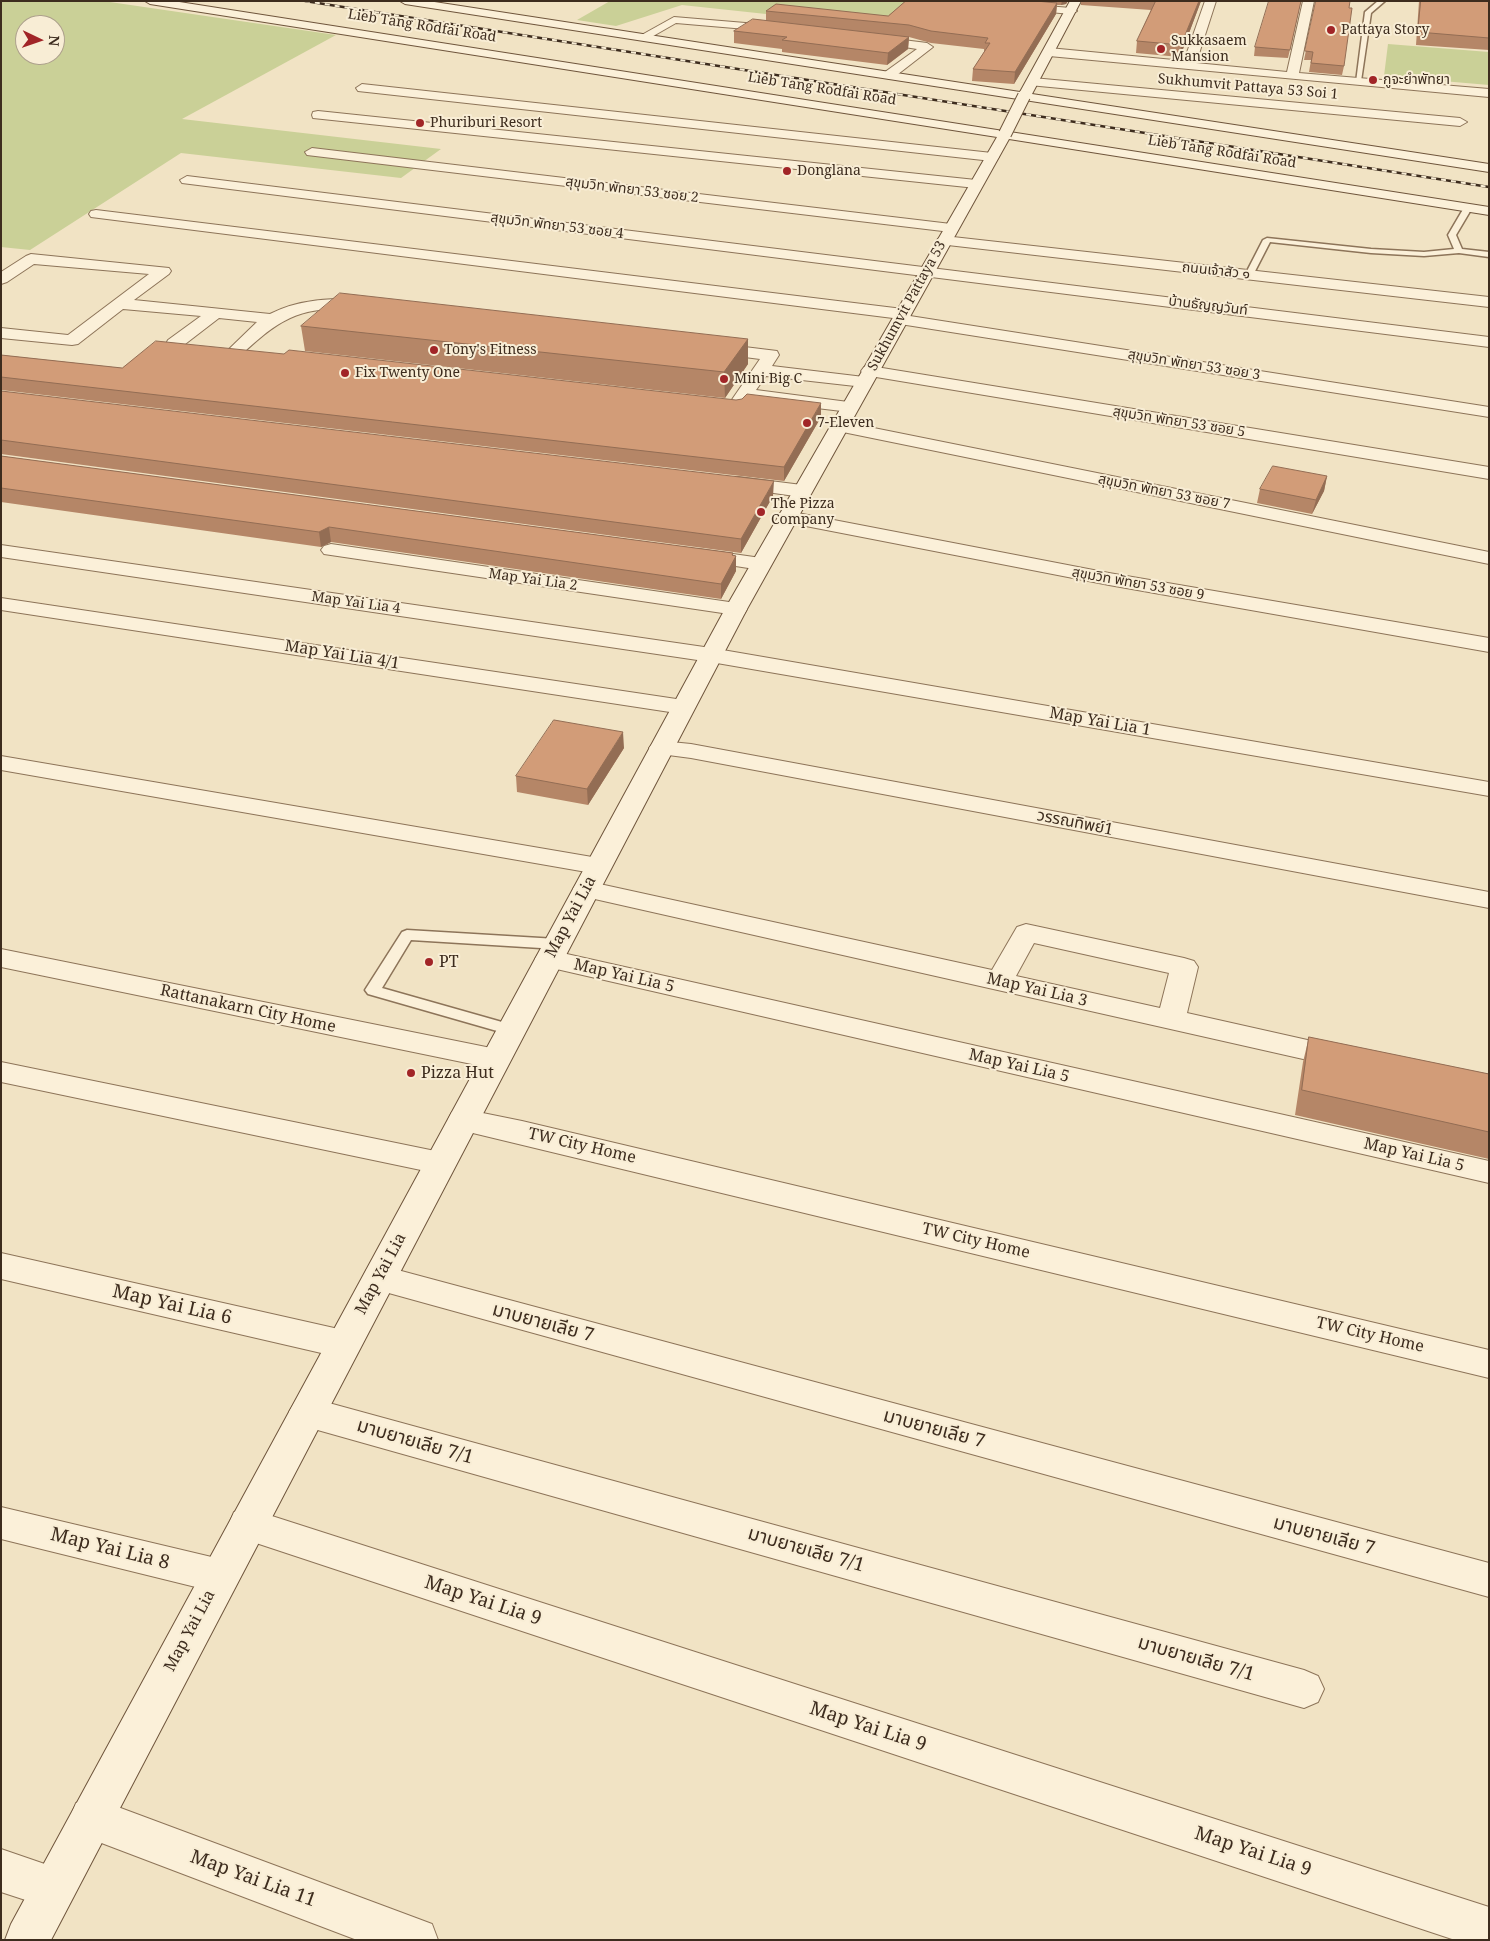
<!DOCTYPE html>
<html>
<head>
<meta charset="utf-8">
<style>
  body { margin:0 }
  #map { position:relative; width:1490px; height:1941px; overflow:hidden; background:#f1e3c4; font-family:"Noto Serif",serif }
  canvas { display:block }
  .frame { position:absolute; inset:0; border:2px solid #3d2c1e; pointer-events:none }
  .north { position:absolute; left:15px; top:15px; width:50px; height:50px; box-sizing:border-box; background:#f8edd5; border:1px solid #ada08c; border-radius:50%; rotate:93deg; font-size:14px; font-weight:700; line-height:20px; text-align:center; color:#3d2c1e }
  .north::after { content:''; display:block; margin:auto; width:18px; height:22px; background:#a12527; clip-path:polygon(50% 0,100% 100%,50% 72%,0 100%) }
</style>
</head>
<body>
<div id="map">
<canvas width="1490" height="1941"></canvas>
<div class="frame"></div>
<div class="north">N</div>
</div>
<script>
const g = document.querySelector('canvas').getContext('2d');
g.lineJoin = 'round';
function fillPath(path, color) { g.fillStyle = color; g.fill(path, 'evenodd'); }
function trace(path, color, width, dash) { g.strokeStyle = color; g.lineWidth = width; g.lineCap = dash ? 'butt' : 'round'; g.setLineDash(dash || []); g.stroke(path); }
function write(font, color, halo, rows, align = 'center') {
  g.font = font + ' "Noto Serif","Noto Sans Thai",serif'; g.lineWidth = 4; g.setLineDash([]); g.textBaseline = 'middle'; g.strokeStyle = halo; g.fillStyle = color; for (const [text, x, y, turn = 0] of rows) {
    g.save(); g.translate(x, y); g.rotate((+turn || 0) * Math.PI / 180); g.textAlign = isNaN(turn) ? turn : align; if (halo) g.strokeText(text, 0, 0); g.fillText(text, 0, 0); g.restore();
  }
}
fillPath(new Path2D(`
  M1,1h102l233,34 -154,84 259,30 -40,29 -220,-25 -151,97 -29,-3zM25,25h30v30h-30z
  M610,1h408l-28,37 -308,-33 -66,21 -39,-6z
  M1388,44l101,8v33l-105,-9z`), '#cad097');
const lane = new Path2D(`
  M1378,1h7l-14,12 -10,68 -5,1 9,-70z
  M1465,206l7,2 -16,27 6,14 27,3v5l-30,-4 -35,3 -53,-3 -101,-11 -18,35 -7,-2 18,-35 4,-2 104,11 53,3 30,-3 -6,-14z
  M407,930l150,9 5,2 2,3 -2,3 -5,2 -146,-9 -29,48 134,38 3,4 -3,4 -5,1 -143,-41 -3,-4 37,-58z`);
const street = new Path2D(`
  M1205,1h11l-20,62 91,9 16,-71h11l-15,72 190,16v8l-440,-41 -6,-4 6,-4 135,13z
  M1021,4l50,4 6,3 -6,3 -54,-5 -2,-2 2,-2z
  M674,17l107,9 6,3 -6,3 -105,-9 -28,16 -4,1 -6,-3z
  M871,36l56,7 6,4 -40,31 -4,1 -6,-4 2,-3 32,-23 -50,-8 -2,-2z
  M1033,78l427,40 7,4 -7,4 -431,-41 -2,-3z
  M362,84l630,69 7,4 -7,4 -634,-70 -2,-3z
  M318,111l658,69 7,4 -7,4 -663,-70 -1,-3 1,-3z
  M312,148l639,76 5,1 2,3 -2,3 -5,1 -644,-77 -2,-3z
  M187,176l1302,161v10l-1307,-164 -2,-3z
  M96,210l807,99 6,2 2,3 -1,2 579,91v10l-589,-93 -6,-2 -1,-4 -802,-101 -2,-3 2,-3z
  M944,236l545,61v10l-550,-63 -3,-3 3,-3z
  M31,254l138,14 2,3 -2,3 -35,26 136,14c29,-15 62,-16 94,-15l6,2 2,3 -2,3 -6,2c-60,-3 -80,5 -123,46h-12l-2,-4 30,-29 -38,-4 -39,30h-12l-2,-4 2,-4 33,-24 -78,-7 -45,35 -6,1 -71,-7v-10l67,7 81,-61 -115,-10 -27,18 -6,2v-12l25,-16z
  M712,343l65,8 2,4 -7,11 92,11 6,1 3,4 -3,4 -6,1 -98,-11 -10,14 100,13 3,4 -3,4 -6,1 -100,-12 -8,11c-11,3 -27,0 -38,-3l-3,-4 3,-4 6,-1 21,2 29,-42 -54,-7 -2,-4 2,-4z
  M870,366l619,101v12l-625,-104 -3,-4 3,-4z
  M839,421l650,131v12l-656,-134 -3,-4 3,-4z
  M738,477l64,8 7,2 3,4 -3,4 -7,2 -71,-10 -3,-4 3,-4z
  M787,511l322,62 380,65v14l-380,-67 -329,-64 -3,-4 3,-4z
  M331,544l405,59 8,1 3,5 -3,5 -8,1 -412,-61 -3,-4 3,-4z
  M1,545l710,103 778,134v14l-778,-134 -710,-105z
  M698,549l63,9 7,2 3,4 -3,4 -7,2 -70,-11 -3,-4 3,-4z
  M1,598l682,102 8,2 4,5 -4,5 -8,2 -682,-104z
  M661,741l30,3 798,148v16l-798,-150 -38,-5 -4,-5 4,-5z
  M1,756l597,102 9,2 4,6 -4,6 -9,2 -597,-104z
  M586,881l406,89 25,-43 9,-3 158,34 10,3 4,6 -11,46 156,35 10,3 4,7 -4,7 -10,3 -766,-173 -4,-6 4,-6zM1034,943l135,30 -9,35 -144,-32z
  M1,949l495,100 10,3 5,7 -5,7 -10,3 -495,-102z
  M549,950l940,211v22l-950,-218 -4,-6 4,-6z
  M1,1062l439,90 11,3 4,8 -4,8 -11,3 -439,-92z
  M463,1109l59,12 967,229v28l-1037,-250 -4,-8 4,-8z
  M1,1253l342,77 12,4 5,10 -5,10 -12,4 -342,-79z
  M379,1265l1110,298v34l-1122,-310 -4,-9 4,-9z
  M307,1397l997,273 14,6 6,13 -6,13 -14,6 -997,-281 -12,-5 -6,-10 6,-10z
  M1,1507l219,52 13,5 6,12 -6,12 -13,5 -219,-54z
  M247,1508l1242,399v33h-34l-1208,-400 -13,-4 -5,-12 5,-12z
  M91,1797l325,121 16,6 6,16h-81l-266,-101 -15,-6 -6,-15 6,-15z
  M1,1849l67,23 7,15 -7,15 -15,7 -52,-17z`);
const secondary = new Path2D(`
  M145,1h28l1316,206v8l-480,-76 -262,470 -696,1331h-46l6,-16 714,-1315 272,-472 -847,-133z
  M400,1h28l592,91 50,-91h11l-49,93 457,70v8l-1084,-168z`);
trace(lane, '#8d7459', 3);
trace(street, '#8d7459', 2);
trace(secondary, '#6f553c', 2);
fillPath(lane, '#fbf0d9');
fillPath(street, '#fbf0d9');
fillPath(secondary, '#fbf0d9');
const rail = new Path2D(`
  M305,1l1184,186`);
trace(rail, '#3d2c1e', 2.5);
trace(rail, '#f8edd5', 2, [5]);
const secondaryBridge = new Path2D(`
  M1005,134l19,-38`);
trace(secondaryBridge, '#6f553c', 14, []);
trace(secondaryBridge, '#fbf0d9', 12);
fillPath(new Path2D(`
  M906,1h162l-2,3 -5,1h-4l-1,9 -42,70 -42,-3 1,-12 11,-17v-3l-53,-6 -22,-6 -1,12 -21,16 -105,-13v-3l-48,-6v-12l32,-11v-9l122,5z
  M1081,1h120l-21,56 -44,-4 1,-12 14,-31 -70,-5z
  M1301,1l-13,57 -34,-2 1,-9z
  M1316,1l28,65 -2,9 -33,-3 2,-12h-7z
  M1419,1h70v49l-73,-5z
  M301,326l447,13v25l-23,34 -420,-47z
  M1,355l121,13 699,49 -37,64 -783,-91z
  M1,391l772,105 -32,57 -740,-99z
  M1,456l732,97v2l3,1v15l-15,28 -390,-57 -10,5 -320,-45z
  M1327,476l-3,15 -12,23 -55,-11 3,-14z
  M624,748l-36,57 -71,-13 -1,-16z
  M1309,1037l180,37v85l-194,-44 8,-53z`), '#b58667');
fillPath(new Path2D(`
  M1062,1h6l-2,3 -5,1z
  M1199,1h2l-21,56 1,-12z
  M1057,3l-1,11 -42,70 1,-12z
  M909,37l-1,12 -21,16 1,-12z
  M748,339v25l-23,34 -1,-26z
  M821,403v14l-37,64v-14z
  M1327,476l-3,15 -12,23 4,-14z
  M774,481l-1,15 -32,57v-14z
  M329,527l2,15 -10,5 -2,-15z
  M733,553v7l3,-4v15l-15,28v-15z
  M623,732l1,16 -36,57 -1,-16z`), '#936d54');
const building = new Path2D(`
  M906,1h130l21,2 -42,69 -42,-3 17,-26h-5l3,-5 -57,-7 -22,-6 -143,-14 10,-7 112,12z
  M1156,1h43l-18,44 -44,-4z
  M1269,1h32l-11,49 -35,-3z
  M1316,1h34l-1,7h3l-8,58 -33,-3 2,-11 -8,-1z
  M1421,1h68v37l-71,-6z
  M753,19l156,18 -21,16 -106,-13 5,-3 -53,-6z
  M340,293l408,46 -24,33 -423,-46z
  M156,341l128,13 5,-4 447,50 6,-1 5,-5 74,9 -37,64 -783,-90v-22l121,13z
  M1,391l773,90 -33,58 -740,-99z
  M1,456l732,97 -1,2 4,1 -15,28 -392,-57 -10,5 -318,-44z
  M1273,466l54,10 -11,24 -56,-11z
  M554,720l69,12 -36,57 -71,-13z
  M1309,1037l180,37v58l-187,-42z`);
fillPath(building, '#d29c78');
trace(building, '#936d54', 1);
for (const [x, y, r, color] of [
  [1331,30,5,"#a12527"],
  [1161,49,5,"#a12527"],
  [1373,80,5,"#a12527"],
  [420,123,5,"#a12527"],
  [787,171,5,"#a12527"],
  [434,350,5,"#a12527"],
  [345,373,5,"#a12527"],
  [724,379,5,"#a12527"],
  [807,423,5,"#a12527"],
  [761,512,5,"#a12527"],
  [429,962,5,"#a12527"],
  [411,1073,5,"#a12527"]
]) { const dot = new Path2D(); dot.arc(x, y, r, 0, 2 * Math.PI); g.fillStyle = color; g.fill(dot); trace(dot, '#f8edd5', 2); }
write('14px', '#3d2c1e', '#f8edd5', [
  ["Lieb Tang Rodfai Road",422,26,9],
  ["Sukhumvit Pattaya 53 Soi 1",1248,87,5],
  ["Lieb Tang Rodfai Road",822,89,9],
  ["Lieb Tang Rodfai Road",1222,152,9],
  ["สุขุมวิท พัทยา 53 ซอย 2",632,190,7],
  ["สุขุมวิท พัทยา 53 ซอย 4",557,226,7],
  ["ถนนเจ้าสัว ๑",1216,271,6],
  ["Sukhumvit Pattaya 53",907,306,-61],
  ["บ้านธัญญวันท์",1208,306,7],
  ["สุขุมวิท พัทยา 53 ซอย 3",1194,365,9],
  ["สุขุมวิท พัทยา 53 ซอย 5",1179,422,9],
  ["สุขุมวิท พัทยา 53 ซอย 7",1164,492,11],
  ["Map Yai Lia 2",533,580,8],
  ["สุขุมวิท พัทยา 53 ซอย 9",1138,584,10],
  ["Map Yai Lia 4",356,603,8]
]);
write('14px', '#3d2c1e', '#f8edd5', [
  ["Pattaya Story",1341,30],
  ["Sukkasaem",1171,41],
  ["Mansion",1171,57],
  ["กูจะยำพัทยา",1383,80],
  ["Phuriburi Resort",430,123],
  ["Donglana",797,171],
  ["Tony's Fitness",444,350],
  ["Fix Twenty One",355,373],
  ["Mini Big C",734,379],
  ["7-Eleven",817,423],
  ["The Pizza",771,504],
  ["Company",771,520]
], 'left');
write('16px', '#3d2c1e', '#f8edd5', [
  ["Map Yai Lia 4/1",342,655,9],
  ["Map Yai Lia 1",1100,722,10],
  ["วรรณทิพย์1",1075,823,11],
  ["Map Yai Lia",571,917,-62],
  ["Map Yai Lia 5",624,976,13],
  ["Map Yai Lia 3",1037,990,13],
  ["Rattanakarn City Home",248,1009,12],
  ["Map Yai Lia 5",1019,1066,13],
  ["TW City Home",582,1146,13],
  ["Map Yai Lia 5",1414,1155,13],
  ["TW City Home",976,1241,13],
  ["Map Yai Lia",381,1274,-62],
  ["TW City Home",1370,1335,13],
  ["Map Yai Lia",190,1631,-62]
]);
write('16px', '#3d2c1e', '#f8edd5', [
  ["PT",439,962],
  ["Pizza Hut",421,1073]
], 'left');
write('19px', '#3d2c1e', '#f8edd5', [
  ["Map Yai Lia 6",172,1305,13],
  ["มาบยายเลีย 7",543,1323,15],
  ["มาบยายเลีย 7",934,1429,15],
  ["มาบยายเลีย 7/1",415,1442,16],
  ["มาบยายเลีย 7",1324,1536,15],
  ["Map Yai Lia 8",110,1549,14],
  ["มาบยายเลีย 7/1",806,1550,16],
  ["Map Yai Lia 9",483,1601,18],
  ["มาบยายเลีย 7/1",1196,1659,16],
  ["Map Yai Lia 9",868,1727,18],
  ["Map Yai Lia 9",1253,1852,18],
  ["Map Yai Lia 11",253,1879,20]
]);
</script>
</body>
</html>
